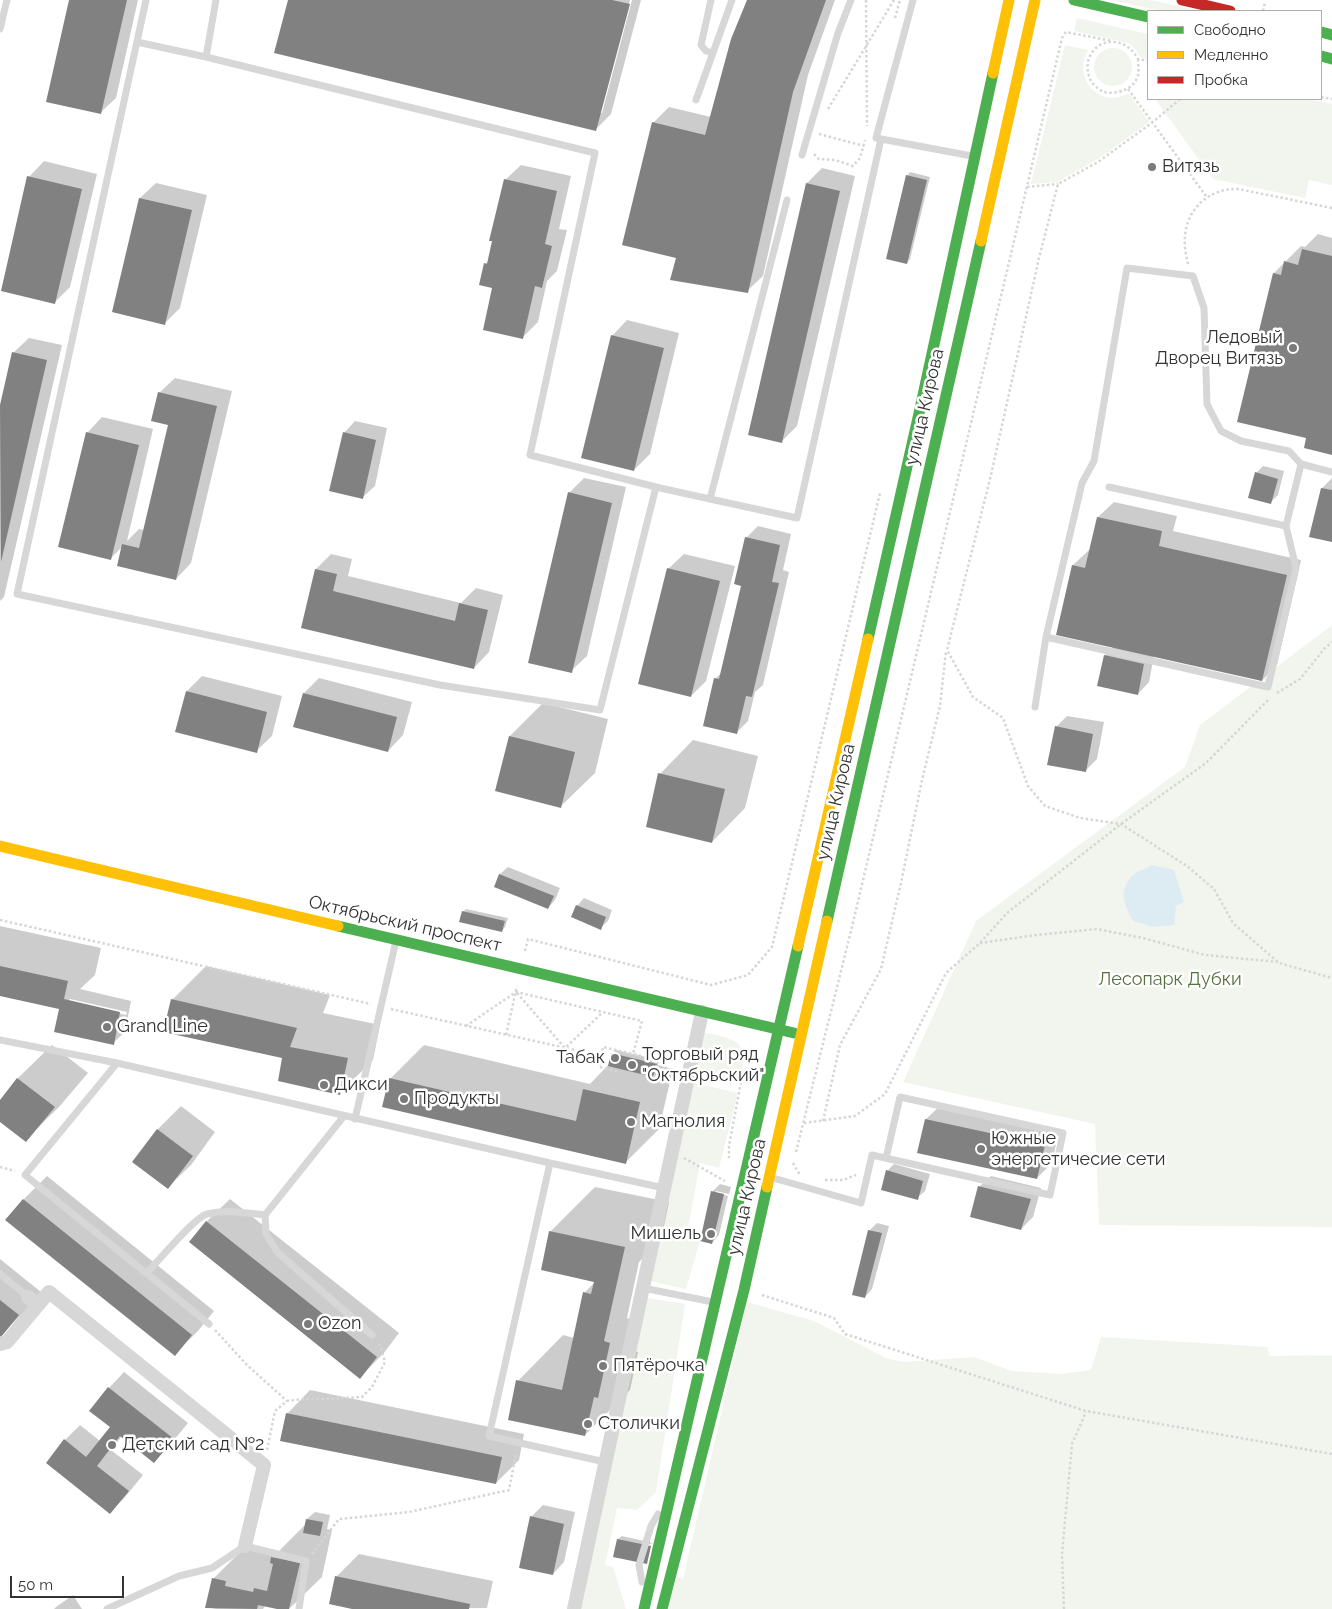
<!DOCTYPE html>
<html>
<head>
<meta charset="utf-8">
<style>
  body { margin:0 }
  #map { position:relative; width:1332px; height:1609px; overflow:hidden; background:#fff; font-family:Raleway,sans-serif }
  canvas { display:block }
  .legend { position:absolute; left:1147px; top:10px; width:175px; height:90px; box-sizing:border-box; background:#fff; border:1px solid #adadad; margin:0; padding:6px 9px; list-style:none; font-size:15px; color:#333 }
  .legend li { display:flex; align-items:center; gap:10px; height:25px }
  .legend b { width:25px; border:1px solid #adadad }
  .scale { position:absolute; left:10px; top:1576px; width:114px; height:22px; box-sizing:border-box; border:2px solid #333; border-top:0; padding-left:6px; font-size:15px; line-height:18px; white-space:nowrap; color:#333; -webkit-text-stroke:4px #fff; paint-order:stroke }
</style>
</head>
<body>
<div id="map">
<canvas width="1332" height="1609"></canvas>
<ul class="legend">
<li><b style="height:6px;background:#4caf50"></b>Свободно</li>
<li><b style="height:6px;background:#ffc107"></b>Медленно</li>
<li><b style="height:6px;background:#c62828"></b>Пробка</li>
</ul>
<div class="scale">50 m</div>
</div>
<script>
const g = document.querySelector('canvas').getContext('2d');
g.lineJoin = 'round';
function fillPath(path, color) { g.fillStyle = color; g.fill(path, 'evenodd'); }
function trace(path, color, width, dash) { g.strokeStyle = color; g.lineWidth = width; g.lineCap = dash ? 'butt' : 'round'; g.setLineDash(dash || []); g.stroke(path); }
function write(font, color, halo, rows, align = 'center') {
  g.font = font + ' Raleway,sans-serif'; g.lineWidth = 5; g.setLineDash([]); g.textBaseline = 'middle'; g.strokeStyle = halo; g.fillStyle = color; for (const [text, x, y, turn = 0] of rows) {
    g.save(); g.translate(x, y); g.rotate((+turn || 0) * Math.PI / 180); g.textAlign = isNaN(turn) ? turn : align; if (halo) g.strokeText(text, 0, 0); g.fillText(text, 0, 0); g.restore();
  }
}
fillPath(new Path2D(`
  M1111,0h39l51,11h-39z
  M1077,18l71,16v26l-8,-3 -5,-8 -7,-6 -54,-12z
  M1065,45l23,5c-12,21 0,48 26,48 4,0 10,-3 15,-4l20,28 -51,37 -41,23 -26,2z
  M1094 67a19 19 0 1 1 38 0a19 19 0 1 1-38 0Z
  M1155,99h153l24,5v81l-23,-5 -4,18 -92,-19z
  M1332,625v602l-233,-2 -4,-101 -192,-42 73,-161 209,-154 15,-42z
  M702,1032c34,7 49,8 38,48l-46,-11z
  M691,1082l47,11 -19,75 -19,-5 -14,76 14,2 -14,48 -36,-8z
  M647,1298l38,6 -29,188 -19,18 -20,-2 -12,57 8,2 13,42h-47z
  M747,1302l67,19 72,37 17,4 71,-5 38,14 49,3 30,-4 10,-33 167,10 1,9 63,-1v254h-665l10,-33 6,3z`), '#f1f5ed');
fillPath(new Path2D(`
  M1152,865l22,5 10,32 -8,4 -2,19 -21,2 -20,-6c-8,-15 -15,-29 -2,-44 4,-5 15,-8 21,-12z`), '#ddebf3');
fillPath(new Path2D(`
  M70,0h68l-22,98 -16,15z
  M289,0h341l-30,113h2l30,-113h9l-30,114 -15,15z
  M748,0h87l-27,75 -45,201 -16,15 -70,-34 -24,-134 16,-16 42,10z
  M44,161l53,13 -27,113 -15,15 -26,-125z
  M521,165l50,11 -12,53 8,1 -10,41 -10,10 -9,41 -16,16 -28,-51 -9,-23 4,-4 16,-80z
  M822,168l33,8 -58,250 -16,16 26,-259z
  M910,172l20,5 -20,82 -3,4v-87z
  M156,183l51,12 -27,113 -16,16 -51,-12 27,-114z
  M1318,234l14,4v215l-24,-15 -70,-17 36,-148 27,-27 4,1z
  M627,320l52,13 -29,121 -16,16 -22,-134z
  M29,338l33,7 -58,252 -4,4v-190l13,-58z
  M175,378l57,13 -41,172 -15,16 -53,-33 -12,12 -24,-125 15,-16 51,12 -26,112 12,-12 6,1 25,-105 -11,-32z
  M355,421l32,7 -12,58 -12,11 -19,-64z
  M1263,466l21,5 -6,24 -8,8 -14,-30z
  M584,478l42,9 -39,169 -16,15 -2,-178z
  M1332,478v63l-10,-53z
  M1114,502l63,14 -4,15 128,29 -24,105 -15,15 -108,-24 -5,26 -11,12 -33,-39 9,-9 -41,-81 16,-15h2l7,-33z
  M758,526l33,8 -8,36 6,2 -26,113 -8,7 -7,29 -11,11 -22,-53 7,-7 20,-87 4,-47z
  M331,554l21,5 -4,17 113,27 15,-15 27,7 -14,57 -15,16 -172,-41 14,-58z
  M684,554l51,12 -29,115 -15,15 -23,-127z
  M202,676l80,20 -10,40 -16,15 -69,-60z
  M319,678l93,24 -9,33 -15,16 -84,-58z
  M543,703l65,16 -13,54 -34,33 -51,-70z
  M1067,716l37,6 -7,37 -12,12 -29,-44z
  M693,740l65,16 -13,52 -33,34 -52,-68z
  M508,867l52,21 -5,12 -7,8 -53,-22 5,-12z
  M584,898l28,12 -4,11 -8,7 -23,-22z
  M466,909l42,9 -3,9 -3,4 -39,-19z
  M0,926l101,22 -6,27 -15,14 51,12 -6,31 -12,11 -51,-35 -62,-13zM70,999l57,13 -1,3 -58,-14z
  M206,966l124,29 -7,18 57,12 -7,35 -33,33 -57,-36 -111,-57z
  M52,1045l36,28 -29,34 -34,33 -25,-20v-18l18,-24z
  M424,1045l166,39 19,-20 3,-10 4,-4 43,10 -1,5 15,4 -14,60 -33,33 -236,-83z
  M942,1104l117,26 -7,33 -15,15 -118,-26 7,-33z
  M181,1106l34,26 -24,33 -23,22 -34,-25 24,-33z
  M894,1164l36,10 -5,17 -8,7 -30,-27z
  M47,1176l167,135 -16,20 -23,23 -168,-134 17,-21z
  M991,1176l50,12 -8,29 -12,12 -42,-42z
  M720,1184l11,3 -2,7 -13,-3v2l12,3 -9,39 -7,8v-51z
  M595,1187l74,15 -8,38 -22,22 -12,56 5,2 -6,29 12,3 -8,38 -45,45 -67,-54 45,-46 11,3 10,-45 12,-12 -46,-49z
  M230,1199l169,134 -16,21 -23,23 -169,-135 16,-21z
  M877,1223l12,3 -17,63 -7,8 4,-66z
  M0,1259l41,33 -17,20 -23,23 -1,-1z
  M124,1372l64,51 -19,23 -15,15 -32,-25 -11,14 32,25 -18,22 -15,15 -45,-72 15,-15 20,16 11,-14 -20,-16 18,-23z
  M310,1390l214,44 -5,26 -23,23 -209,-69z
  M543,1505l32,7 -11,50 -11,12 -22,-57z
  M315,1512l15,3 -3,14 5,1 -10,47 -33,32 -23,-4 -3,4h-47l-10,-2 7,-28 33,-33 28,10 32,-32 1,-5z
  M622,1536l31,7 -38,13 3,-17z
  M359,1554l134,27 -6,27 -129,1 -22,-32z
  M73,1595l9,14h-28l2,-2z`), '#0003');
fillPath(new Path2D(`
  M69,0h58l-26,114 -55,-12z
  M288,0h324l18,4 -34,127 -322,-78z
  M747,0h79l-33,92 -45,201 -78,-13 6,-22 -54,-13 30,-123 53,13 26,-96z
  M906,175l21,5 -20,84 -21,-5z
  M27,176l55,13 -27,115 -54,-13z
  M504,179l53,12 -12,53 7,2 -10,42 -7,-2 -12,53 -40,-9 9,-42 -13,-3 5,-22 3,1 5,-23h-3z
  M806,183l34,8 -58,252 -34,-8z
  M139,198l53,12 -27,115 -53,-13z
  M1302,249l30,7v199l-28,-7 2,-10 -69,-16 36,-149 8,2 3,-14 14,4z
  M611,335l53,13 -30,123 -53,-13z
  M12,352l35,8 -46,202 -1,-157z
  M158,392l59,14 -41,174 -59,-14 5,-22 17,4 29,-123 -17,-4z
  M86,432l53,13 -28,115 -53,-13z
  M343,432l33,8 -13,59 -34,-8z
  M1255,472l23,7 -7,25 -23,-6z
  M1321,488l11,2v52l-23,-5z
  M568,492l44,11 -40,170 -44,-10z
  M1097,517l65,14 -3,15 128,29 -25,106 -206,-46 16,-70 13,3z
  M745,537l35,8 -8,37 7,1 -27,114 -6,-1 -9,38 -34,-8 11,-48 5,1 22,-93 -7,-2z
  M667,568l53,13 -29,116 -53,-13z
  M315,569l22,5 -4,17 122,30 4,-18 29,7 -14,59 -173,-41z
  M1104,655l40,9 -6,31 -41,-9z
  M186,691l81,21 -10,41 -82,-21z
  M303,693l94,24 -9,35 -95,-25z
  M1055,726l38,8 -7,38 -39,-7z
  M509,736l66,16 -14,56 -66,-17z
  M658,773l67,16 -13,54 -66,-16z
  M499,874l55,22 -6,13 -54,-22z
  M576,905l30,12 -5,13 -30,-13z
  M462,911l43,10 -3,11 -43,-10z
  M0,966l68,15 -4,18 56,13 -6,33 -60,-13 5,-23 -59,-13z
  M171,999l126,29 -7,19 58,11 -8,37 -62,-14 4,-23 -119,-26z
  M611,1053l46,11 -4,13 -45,-11z
  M17,1078l38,29 -29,35 -26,-20v-22z
  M389,1078l187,43 7,-32 57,13 -14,62 -244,-57z
  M925,1119l120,26 -8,34 -120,-26z
  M157,1129l36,27 -25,33 -36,-27z
  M886,1170l37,11 -5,19 -37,-10z
  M978,1186l53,13 -10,31 -51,-13z
  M711,1191l13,3 -12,50 -12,-3z
  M23,1199l169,136 -17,21 -170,-136z
  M206,1221l171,136 -17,22 -171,-137z
  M868,1230l14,3 -17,65 -13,-3z
  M549,1231l76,16 -21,94 6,2 -12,55 -4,-1 -9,39 -77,-16 8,-40 46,10 21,-98 8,2 3,-12 -53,-12z
  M0,1300l19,15 -18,22 -1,-1z
  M108,1387l66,52 -20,24 -34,-27 -23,30 32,25 -19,23 -64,-51 18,-24 22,18 24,-30 -21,-16z
  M286,1413l216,44 -6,27 -216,-43z
  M530,1516l34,8 -11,51 -34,-7z
  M306,1519l17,3 -3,14 -17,-3z
  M617,1539l34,7 -4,18 -34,-7z
  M271,1557l29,6 -11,46h-12l-19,-4 -1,4 -52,-1 7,-30 14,3 -1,5 28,6 1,-4 13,3 6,-27 -3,-1z
  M335,1576l135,28 -1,5h-117l-23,-5z`), '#818181');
trace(new Path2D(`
  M866,0l1,126
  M1263,11l2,-9
  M895,18l5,-18
  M1138,59c0,5 1,11 0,16 -3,14 -21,20 -34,17 -5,-2 -12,-8 -14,-13 -13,-34 30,-53 48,-20l10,2
  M1128,89l78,107
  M1321,97l11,2
  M1180,99l-27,23 -55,40 -40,22 -19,74 -48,217 -44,175 26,47 30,21 25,68 17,20 35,12 41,6 66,42 27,23 19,34 46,40 53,15
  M828,109l66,-109
  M819,134l45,12
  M814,154l5,5 16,1 18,6 7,-8 5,-18
  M1027,187l31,-3
  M1188,264c-2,-8 -4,-19 -3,-28 2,-28 25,-48 53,-47l94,19
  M1277,693l23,-14 25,-31 7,-6
  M0,920l371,84
  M980,943l56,-8 60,-6 47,9 62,17 73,7
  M525,951l3,-12 183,46 37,-10 24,-28 108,-454
  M517,993l48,55 37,-35
  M391,1009l211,47
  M466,1026l50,-34 126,29 -9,33 25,6 -4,19
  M506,1035l11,-49
  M617,1071l-18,-4 4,-20 30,7
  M702,1074l39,8 -12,64v12
  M823,1121l17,-76 41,-76 20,-86 21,-103 18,-74 6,-55
  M804,1123l51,-7 30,-22 61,-121 34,-30 27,-30 114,-89 85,-61 64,-65
  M796,1152l55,-221 211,-893 4,-6 46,9
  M684,1158l41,23
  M793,1163l7,12
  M0,1167l15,4
  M825,1180h18l13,-5
  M762,1295l72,23 11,16 241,77 246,43
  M215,1330l32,35 40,36
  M267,1450l8,-39 12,-10 17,-2h18l40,-2 10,-10 13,-25 -4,-15 -3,-5
  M312,1554l27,-35 70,-7 100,-22 7,-37
  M1064,1609l-2,-55 10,-110 14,-32`), '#d6d6d6', 2.5, [2.5, 2.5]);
trace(new Path2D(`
  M711,0l-10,45 5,6 7,2
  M913,0l-37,138 96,18
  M0,29l7,-29
  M137,42l69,15 389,96 -65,302 126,32 -56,223 -160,-25 -423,-91 129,-594
  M206,57l10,-57
  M696,100l36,-100
  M802,155l36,-122 13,-33
  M651,486l59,13 77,-299
  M1109,487l177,39 15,-62
  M710,499l87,19 84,-379
  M1046,637l222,50 28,-119 -10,-42
  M1035,707l11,-70 36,-154 12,-22 33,-193 66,8 11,32 3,96 14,27 20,10 48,10 12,13 31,8
  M0,1040l117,23 433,100
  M117,1063l-92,112 184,149
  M344,1116l-79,99 1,19 12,19 94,82
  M355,1119l41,-178
  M773,1178l88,25 11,-48 178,40 13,-62 -163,-36 -14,61
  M147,1273c10,-11 48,-56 60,-59 19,-5 39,-1 58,1
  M0,1274l28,23
  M643,1288l70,14
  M605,1462l-116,-26 61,-273 114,25
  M642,1582l-3,-17 12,-39 7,-12
  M107,1609l72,-33 33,-8 33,-22 61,15 -7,48`), '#d7d7d7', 7);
trace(new Path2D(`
  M28,1297l10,8
  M0,1344l7,-2 42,-50 215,173 -19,81
  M574,1609l128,-597`), '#d7d7d7', 14);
trace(new Path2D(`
  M1074,0l74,17
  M1321,32l11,3
  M1321,56l11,3
  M868,639l52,-230 73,-336
  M827,921l154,-680
  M338,926l456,107
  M644,1609l154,-663
  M662,1609l82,-319 23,-103`), '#4caf50', 11);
trace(new Path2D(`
  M993,73l16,-73
  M981,241l54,-241
  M0,846l338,80
  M798,946l70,-307
  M767,1187l60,-266`), '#ffc107', 11);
trace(new Path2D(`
  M1182,0l48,11`), '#c62828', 11);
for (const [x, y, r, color] of [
  [1152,167,5,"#7a7a7a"],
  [1293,348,5,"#7a7a7a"],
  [107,1027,5,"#7a7a7a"],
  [615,1058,5,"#7a7a7a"],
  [632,1065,5,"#7a7a7a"],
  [324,1085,5,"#7a7a7a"],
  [404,1099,5,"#7a7a7a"],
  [631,1122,5,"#7a7a7a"],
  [981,1149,5,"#7a7a7a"],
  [711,1234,5,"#7a7a7a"],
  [308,1324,5,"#7a7a7a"],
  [603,1366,5,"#7a7a7a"],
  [588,1424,5,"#7a7a7a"],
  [112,1445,5,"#7a7a7a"]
]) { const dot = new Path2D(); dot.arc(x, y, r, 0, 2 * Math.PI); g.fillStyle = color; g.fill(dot); trace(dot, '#fff', 2); }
write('18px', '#333', '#fff', [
  ["Витязь",1162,167],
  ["Ледовый",1283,338,"right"],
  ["Дворец Витязь",1283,359,"right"],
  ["Grand Line",117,1027],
  ["Торговый ряд",642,1055],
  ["\"Октябрьский\"",642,1076],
  ["Табак",605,1058,"right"],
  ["Дикси",334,1085],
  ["Продукты",414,1099],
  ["Магнолия",641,1122],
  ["Южные",991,1139],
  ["энергетичесие сети",991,1160],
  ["Мишель",701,1234,"right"],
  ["Ozon",318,1324],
  ["Пятёрочка",613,1366],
  ["Столички",598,1424],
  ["Детский сад №2",122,1445]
], 'left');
write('18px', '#333', '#fff', [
  ["улица Кирова",925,407,-77],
  ["улица Кирова",836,802,-77],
  ["Октябрьский проспект",405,924,13],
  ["улица Кирова",747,1197,-77]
]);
write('18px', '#56703f', '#fff', [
  ["Лесопарк Дубки",1170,980]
]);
</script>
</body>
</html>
